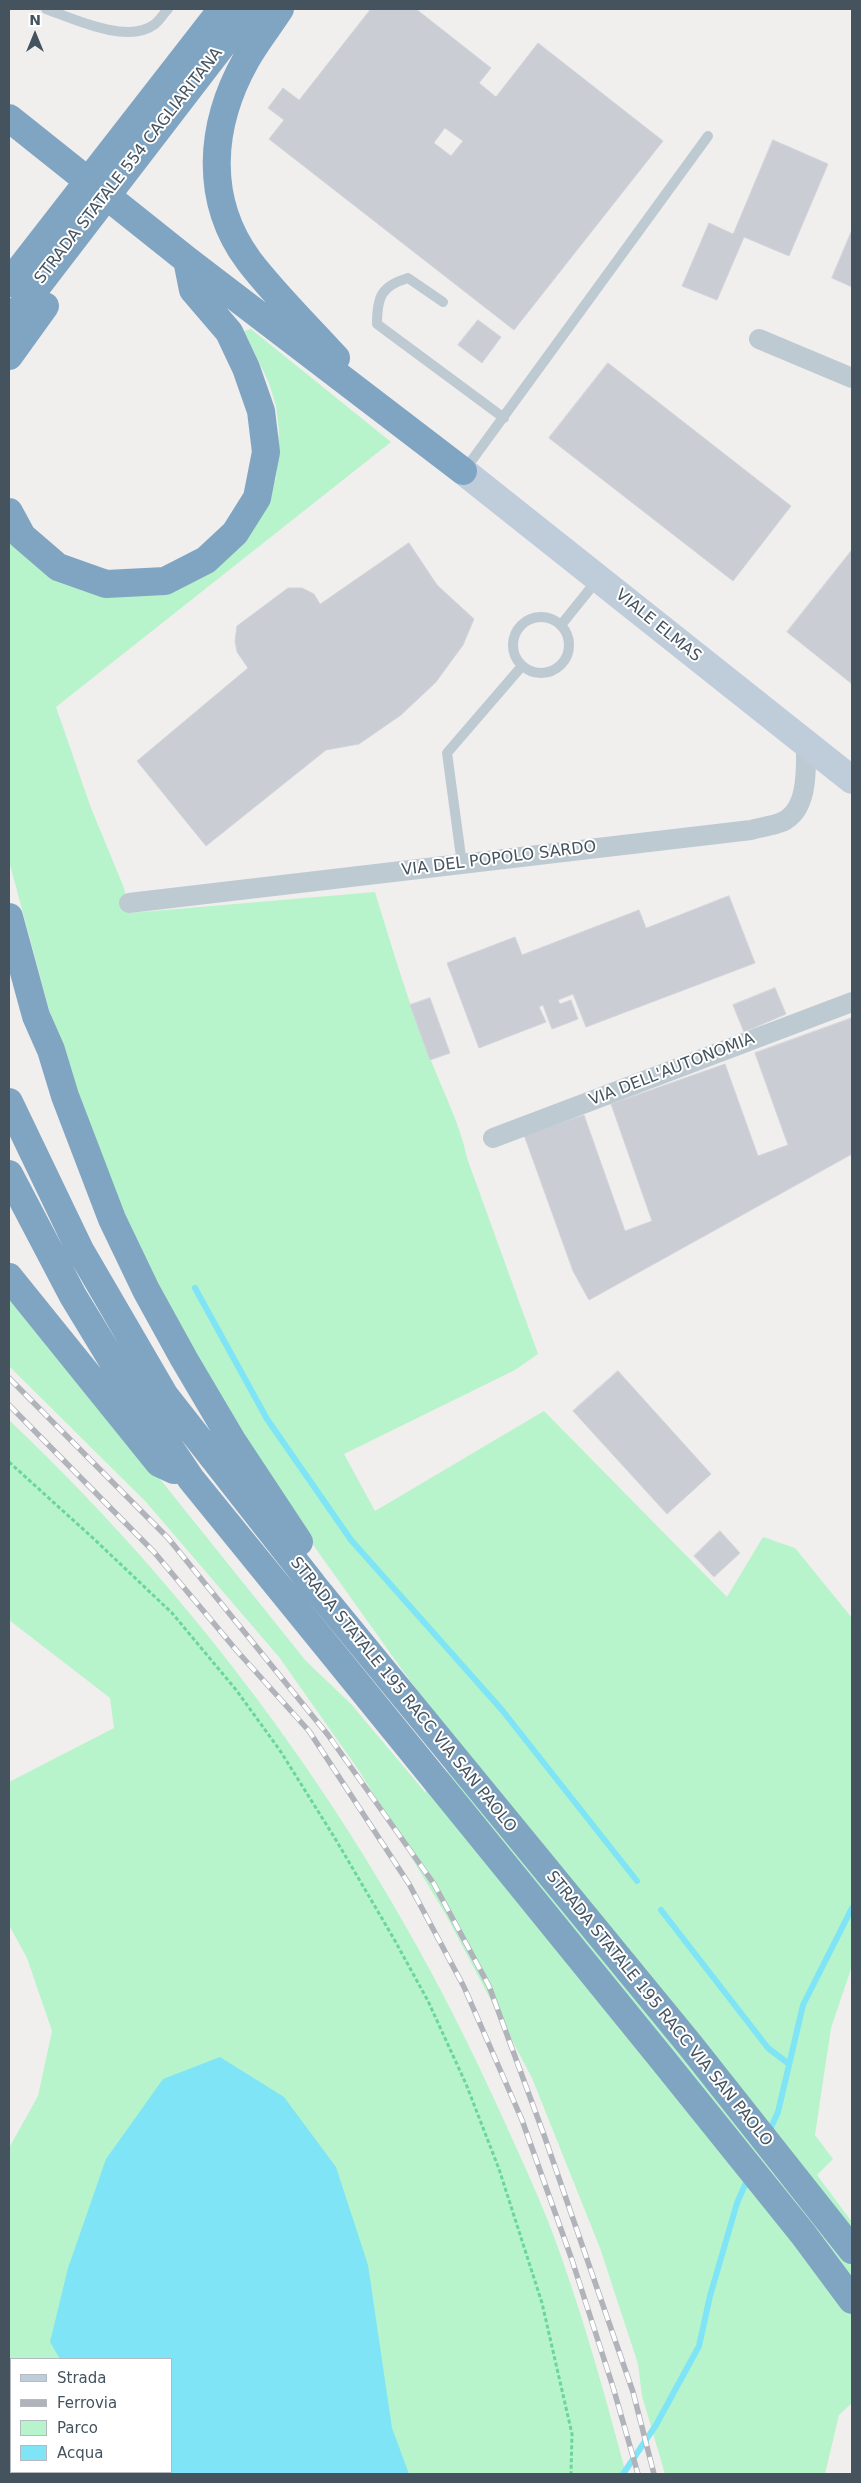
<!DOCTYPE html>
<html>
<head>
<meta charset="utf-8">
<style>
  body { margin:0 }
  #map { position:relative; width:861px; height:2483px; overflow:hidden; background:#f1eeee; font-family:"DejaVu Sans",sans-serif }
  canvas { display:block }
  .frame { position:absolute; inset:0; border:10px solid #44535e; pointer-events:none }
  .legend { position:absolute; left:10px; top:2358px; width:162px; height:115px; box-sizing:border-box; background:#fff; border:1px solid #b4babf; margin:0; padding:6px 9px; list-style:none; font-size:15px; color:#44535e }
  .legend li { display:flex; align-items:center; gap:10px; height:25px }
  .legend b { width:25px; border:1px solid #b4babf }
  .north { position:absolute; left:10px; top:10px; width:50px; height:50px; -webkit-text-stroke:4px #fff; paint-order:stroke; rotate:0deg; font-size:14px; font-weight:700; line-height:20px; text-align:center; color:#44535e }
  .north::after { content:''; display:block; margin:auto; width:18px; height:22px; background:#44535e; clip-path:polygon(50% 0,100% 100%,50% 72%,0 100%) }
</style>
</head>
<body>
<div id="map">
<canvas width="861" height="2483"></canvas>
<div class="frame"></div>
<ul class="legend">
<li><b style="height:6px;background:#bfcdda"></b>Strada</li>
<li><b style="height:6px;background:#b0b4ba"></b>Ferrovia</li>
<li><b style="height:14px;background:#b7f4cb"></b>Parco</li>
<li><b style="height:14px;background:#7fe5f6"></b>Acqua</li>
</ul>
<div class="north">N</div>
</div>
<script>
const g = document.querySelector('canvas').getContext('2d');
g.lineJoin = 'round';
function fillPath(path, color) { g.fillStyle = color; g.fill(path, 'evenodd'); }
function trace(path, color, width, dash) { g.strokeStyle = color; g.lineWidth = width; g.lineCap = dash ? 'butt' : 'round'; g.setLineDash(dash || []); g.stroke(path); }
function write(font, color, halo, rows, align = 'center') {
  g.font = font + ' "DejaVu Sans",sans-serif'; g.lineWidth = 4; g.setLineDash([]); g.textBaseline = 'middle'; g.strokeStyle = halo; g.fillStyle = color; for (const [text, x, y, turn = 0] of rows) {
    g.save(); g.translate(x, y); g.rotate((+turn || 0) * Math.PI / 180); g.textAlign = isNaN(turn) ? turn : align; if (halo) g.strokeText(text, 0, 0); g.fillText(text, 0, 0); g.restore();
  }
}
fillPath(new Path2D(`
  M251,329l140,113 -335,265 35,101 33,80 6,25 245,-21c17,56 34,112 55,166 13,34 30,65 37,100l71,196 -23,16 -171,84 31,57 169,-100 183,186 36,-60 32,11 57,70v348l-21,62 -16,107 18,24 -16,16 35,47v181l-13,12 -14,59h-160l-23,-78 -4,-32 -38,-116 -68,-170 -86,-163 -86,-143 -81,-115 -133,-155 -137,-136v-75l297,370 45,43 74,88 43,-39 -50,-61 -139,-195 -76,-123 -91,-178 -53,-149 -50,-186v-324l142,53 114,-84 11,-28 3,-47 -3,-25 -7,-23 -25,-52z
  M9,1420c208,197 376,434 493,696 21,47 44,95 60,143 25,71 45,143 64,215h-617v-326l29,-52 14,-65 -25,-73 -18,-33v-143l105,-54 -4,-30 -101,-78zM11,2359h160v113h-160z`), '#b7f4cb');
fillPath(new Path2D(`
  M220,2057l64,40 52,70 32,98 24,163 17,46h-265l-2,-2h29v-113h-111l-10,-17 18,-74 38,-109 57,-80z`), '#7fe5f6');
trace(new Path2D(`
  M195,1288l72,131 84,121 151,170 135,171
  M661,1910l107,138 21,16
  M769,2132l9,-20 25,-107 49,-97
  M623,2474l33,-49 43,-79 11,-50 27,-93 11,-25`), '#7fe5f6', 6);
const building = new Path2D(`
  M371,9h45l75,59 -12,15 17,14 42,-54 125,98 -149,189 -245,-191 15,-19 -16,-12 15,-20 16,12zM445,128l18,13 -12,15 -17,-13z
  M773,140l55,24 -39,92 -45,-19 -27,63 -35,-14 27,-63 24,11z
  M852,230v57l-20,-9z
  M478,320l23,17 -19,26 -24,-18z
  M608,363l183,143 -58,75 -184,-143z
  M409,543l28,42 37,34 -11,26 -27,37 -35,33 -42,29 -33,6 -120,96 -69,-85 111,-93 -11,-16 -2,-11 2,-15 51,-38h14l12,6 6,10z
  M852,550v134l-65,-52z
  M729,896l26,67 -169,64 -13,-33 -15,6 2,4 11,-4 7,19 -26,10 -9,-24 -4,2 7,15 -67,26 -32,-85 68,-26 7,18 117,-45 7,18z
  M775,988l11,26 -42,18 -11,-27z
  M430,998l20,55 -20,7 -20,-55z
  M852,1018v136l-263,146 -16,-29 -49,-136 60,-20 41,116 27,-10 -41,-117 114,-40 33,92 30,-11 -33,-92z
  M618,1371l93,103 -44,40 -94,-103z
  M720,1531l20,22 -26,24 -20,-21z`);
fillPath(building, '#caced4');
trace(building, '#d1d5db', 1);
trace(new Path2D(`
  M9,1462l85,77 78,74 65,78 44,61 55,88 58,99 34,62 38,83 33,85 43,134 30,131 -1,40`), '#6bd69b', 3, [4, 2.5]);
trace(new Path2D(`
  M46,9c28,10 82,36 109,15 5,-4 9,-11 13,-15
  M443,302l-35,-24c-27,8 -31,19 -31,46l127,94
  M464,471l244,-335
  M513 645a28 28 0 1 1 56 0a28 28 0 1 1-56 0Z
  M561,625l37,-46
  M462,864l-15,-111 75,-87`), '#bdcad2', 10);
trace(new Path2D(`
  M759,339l93,39
  M129,903l622,-73c10,-3 21,-4 31,-8 27,-12 24,-54 24,-78
  M493,1138l359,-136`), '#bdcad2', 20);
trace(new Path2D(`
  M463,471l389,309`), '#bfcdda', 28);
trace(new Path2D(`
  M280,9c-11,17 -24,33 -34,51 -36,64 -43,139 3,201 26,34 58,65 87,97
  M9,118l178,142 276,211
  M9,283l213,-274
  M9,323l241,-314
  M9,356l36,-50
  M9,512l13,24 36,31 48,17 59,-3 41,-21 29,-27 22,-35 9,-46 -5,-41 -15,-43 -17,-36 -36,-42 -6,-30
  M9,917l27,99 15,34 14,46 47,123 34,71 38,69 49,83 66,100
  M9,1102l71,148 85,146 148,189 377,460 162,205
  M9,1174l64,122 48,79 70,104 472,581 140,174 49,66
  M9,1277l150,186 15,7`), '#80a5c3', 28);
const rail = new Path2D(`
  M9,1378l159,160 160,197 106,149 55,102 55,149 89,257 21,82
  M9,1405l145,147 83,99 72,80 100,153 55,103 58,133 50,140 41,127 25,87`);
trace(rail, '#b0b4ba', 5.5);
trace(rail, '#fff', 4, [11]);
write('16px', '#44535e', '#fff', [
  ["STRADA STATALE 554 CAGLIARITANA",129,166,-52],
  ["VIALE ELMAS",658,626,39],
  ["VIA DEL POPOLO SARDO",499,859,-7],
  ["VIA DELL'AUTONOMIA",672,1070,-21],
  ["STRADA STATALE 195 RACC VIA SAN PAOLO",403,1695,51],
  ["STRADA STATALE 195 RACC VIA SAN PAOLO",659,2009,51]
]);
</script>
</body>
</html>
